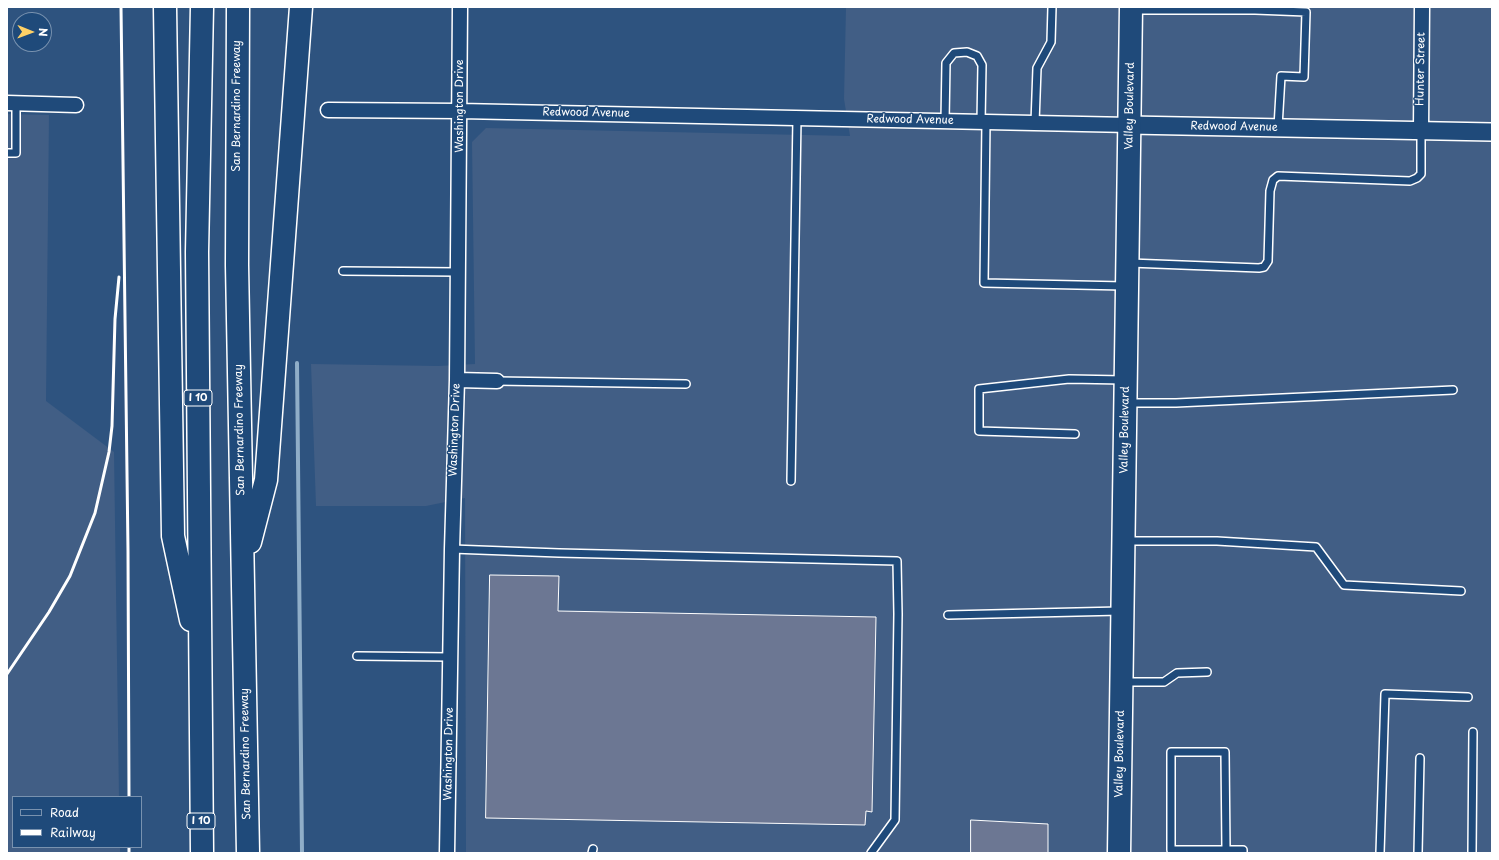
<!DOCTYPE html>
<html>
<head>
<meta charset="utf-8">
<style>
  body { margin:0 }
  #map { position:relative; width:1499px; height:860px; overflow:hidden; background:#2e537f; font-family:"Playpen Sans",sans-serif }
  canvas { display:block }
  .frame { position:absolute; inset:0; border:8px solid #fff; pointer-events:none }
  .legend { position:absolute; left:12px; top:796px; width:130px; height:52px; box-sizing:border-box; background:#1f4a7a; border:1px solid #7992af; margin:0; padding:5px 7px; list-style:none; font-size:12px; color:#fff }
  .legend li { display:flex; align-items:center; gap:8px; height:20px }
  .legend b { width:20px; border:1px solid #7992af }
  .north { position:absolute; left:12px; top:12px; width:40px; height:40px; box-sizing:border-box; background:#1f4a7a; border:1px solid #7992af; border-radius:50%; rotate:91deg; font-size:11px; font-weight:700; line-height:16px; text-align:center; color:#fff }
  .north::after { content:''; display:block; margin:auto; width:14px; height:18px; background:#ffd166; clip-path:polygon(50% 0,100% 100%,50% 72%,0 100%) }
</style>
</head>
<body>
<div id="map">
<canvas width="1499" height="860"></canvas>
<div class="frame"></div>
<ul class="legend">
<li><b style="height:5px;background:#1f4a7a"></b>Road</li>
<li><b style="height:5px;background:#fff"></b>Railway</li>
</ul>
<div class="north">N</div>
</div>
<script>
const g = document.querySelector('canvas').getContext('2d');
g.lineJoin = 'round';
function fillPath(path, color) { g.fillStyle = color; g.fill(path, 'evenodd'); }
function trace(path, color, width, dash) { g.strokeStyle = color; g.lineWidth = width; g.lineCap = dash ? 'butt' : 'round'; g.setLineDash(dash || []); g.stroke(path); }
function write(font, color, halo, rows, align = 'center') {
  g.font = font + ' "Playpen Sans",sans-serif'; g.lineWidth = 3; g.setLineDash([]); g.textBaseline = 'middle'; g.strokeStyle = halo; g.fillStyle = color; for (const [text, x, y, turn = 0] of rows) {
    g.save(); g.translate(x, y); g.rotate((+turn || 0) * Math.PI / 180); g.textAlign = isNaN(turn) ? turn : align; if (halo) g.strokeText(text, 0, 0); g.fillText(text, 0, 0); g.restore();
  }
}
fillPath(new Path2D(`
  M846,7h646v846h-1026l-1,-355 -39,8h-110l-5,-142 127,2 37,-2 -3,-222 14,-14 364,8 -6,-37z
  M7,114l42,1 -3,286 68,51 5,345h-106v50h107v6h-113z`), '#415e85');
trace(new Path2D(`
  M297,363l5,490`), '#90aec8', 4);
const building = new Path2D(`
  M490,575l69,1 -1,35 318,6 -4,195 -6,-1 -1,14 -379,-7z
  M971,820l77,4v29h-77z`);
fillPath(building, '#6c7793');
trace(building, '#fff', 1);
const service = new Path2D(`
  M1134,10h121l51,2 -2,65 -23,-1 -3,51
  M945,121l1,-58 8,-10 13,-1 10,4 5,9 -1,57
  M986,122l-2,161 140,3
  M1035,123l2,-55 14,-26 1,-35
  M7,153h9v-49
  M1130,263l129,5 5,-1 4,-6 2,-70 3,-11 5,-4 132,5 7,-3 4,-4v-43
  M343,271l115,1
  M497,381l189,3
  M1128,403h48l277,-13
  M1075,434l-96,-3v-42l90,-10 55,1
  M791,481l6,-363
  M1126,541h91l99,6 28,38 117,6
  M452,549l107,4 338,8 1,53 -3,206 -24,33
  M948,615l172,-4
  M357,656l93,1
  M1124,682h40l13,-9 30,-1
  M1226,850l-1,-98h-54v98h72v3
  M592,853l1,-4
  M1380,853l5,-159 83,3
  M1418,853l2,-95
  M1472,853l1,-121`);
const minor = new Path2D(`
  M7,103l69,2
  M328,110l132,1 670,14
  M1421,130l1,-123
  M457,380l40,1
  M447,853l5,-304 5,-169 3,-373`);
const tertiary = new Path2D(`
  M1130,125l362,7`);
const primary = new Path2D(`
  M1119,853l12,-846`);
const motorway = new Path2D(`
  M165,7l8,529 18,84
  M238,7l-1,258 11,588
  M250,542l16,-62 35,-473
  M202,853l-5,-601 5,-245`);
trace(service, '#fff', 10);
trace(minor, '#fff', 17);
trace(tertiary, '#fff', 20);
trace(primary, '#fff', 25);
trace(motorway, '#fff', 25);
trace(service, '#1f4a7a', 7);
trace(minor, '#1f4a7a', 14);
trace(tertiary, '#1f4a7a', 17);
trace(primary, '#1f4a7a', 22);
trace(motorway, '#1f4a7a', 22);
trace(new Path2D(`
  M121,7l7,544 1,246
  M7,674l42,-62 21,-36 25,-63 14,-61 3,-26 3,-107 4,-42
  M129,847v6`), '#fff', 3);
for (const [x, y, w] of [
  [198,398,28],
  [201,821,28]
]) { const box = new Path2D(); box.roundRect(x - w / 2, y - 8, w, 16, 3); g.fillStyle = '#1f4a7a'; g.fill(box); trace(box, '#fff', 1); }
write('bold 10px', '#fff', null, [
  ["I 10",198,398],
  ["I 10",201,821]
]);
write('11px', '#fff', '#1f4a7a', [
  ["Hunter Street",1421,69,-89],
  ["San Bernardino Freeway",237,106,-90],
  ["Washington Drive",460,106,-90],
  ["Valley Boulevard",1130,106,-89],
  ["Redwood Avenue",586,113,1],
  ["Redwood Avenue",910,120,1],
  ["Redwood Avenue",1234,127,1],
  ["San Bernardino Freeway",240,430,-91],
  ["Washington Drive",455,430,-88],
  ["Valley Boulevard",1125,430,-89],
  ["San Bernardino Freeway",246,754,-91],
  ["Washington Drive",449,754,-89],
  ["Valley Boulevard",1120,754,-89]
]);
</script>
</body>
</html>
